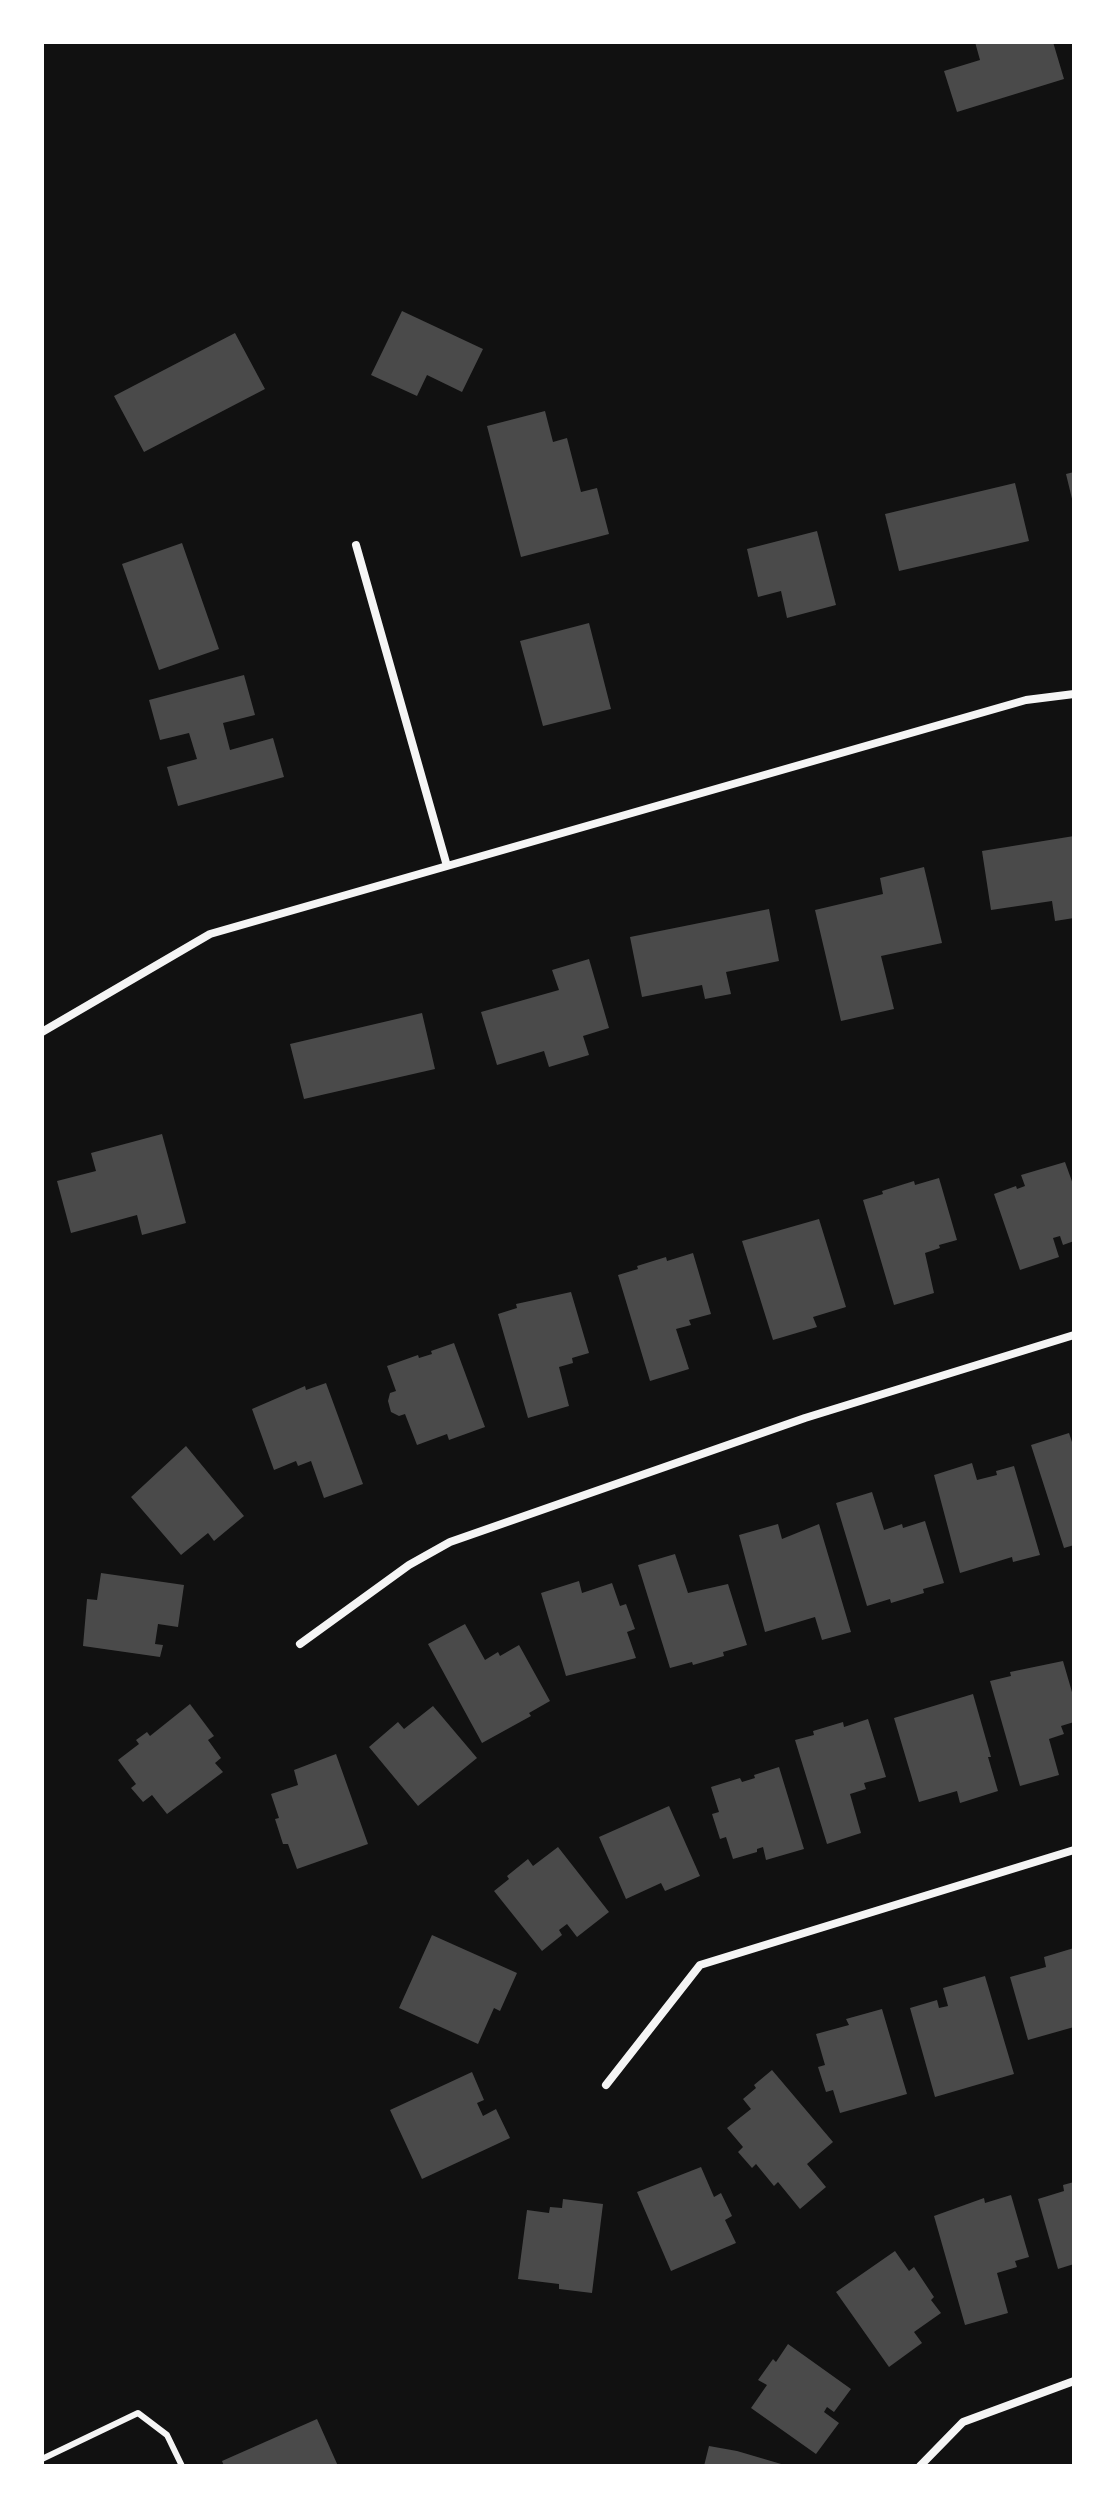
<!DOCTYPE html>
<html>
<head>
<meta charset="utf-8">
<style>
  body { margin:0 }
  #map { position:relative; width:1116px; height:2508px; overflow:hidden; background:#111; font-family:"Asap Condensed",sans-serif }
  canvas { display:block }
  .frame { position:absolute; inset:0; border:44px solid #fff; pointer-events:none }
</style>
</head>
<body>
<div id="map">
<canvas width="1116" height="2508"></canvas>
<div class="frame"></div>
</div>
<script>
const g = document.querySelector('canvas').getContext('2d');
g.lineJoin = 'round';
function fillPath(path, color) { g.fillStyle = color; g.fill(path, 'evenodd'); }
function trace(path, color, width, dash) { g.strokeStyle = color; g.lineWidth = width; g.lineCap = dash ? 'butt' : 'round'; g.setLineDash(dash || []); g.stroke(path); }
fillPath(new Path2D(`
  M975,42h78l11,37 -107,33 -13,-41 36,-11z
  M402,311l81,38 -21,43 -35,-17 -10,21 -46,-21z
  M235,333l30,56 -121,63 -30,-56z
  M545,411l8,31 14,-4 14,54 16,-4 12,46 -88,23 -34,-131z
  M1074,472v31h-1l-7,-29z
  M1015,483l14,58 -130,30 -14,-57z
  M817,531l19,74 -49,13 -6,-27 -23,6 -11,-48z
  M182,543l37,106 -60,21 -37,-106z
  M589,623l22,86 -68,17 -23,-85z
  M244,675l11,40 -32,8 7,27 43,-12 11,39 -106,29 -11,-39 30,-8 -8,-26 -29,7 -11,-40z
  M1074,836v82l-19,3 -3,-20 -61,9 -9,-59z
  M924,867l18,76 -61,13 13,53 -53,12 -26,-111 68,-16 -3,-16z
  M769,909l10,52 -53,11 5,22 -26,5 -3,-14 -60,12 -12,-60z
  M589,959l20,69 -26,8 6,19 -40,12 -5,-16 -47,14 -16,-53 78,-22 -7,-20z
  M422,1013l13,56 -131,30 -14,-55z
  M162,1134l24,89 -44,12 -5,-20 -66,18 -14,-52 39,-10 -5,-18z
  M1065,1162l9,25v54l-11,4 -3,-9 -7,2 6,19 -39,13 -26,-76 22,-8 1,3 8,-3 -4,-11z
  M939,1178l18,62 -18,5 1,3 -15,5 9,40 -40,12 -31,-105 20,-6 -1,-3 32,-10 1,4z
  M819,1219l27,88 -33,10 4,10 -44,13 -31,-99z
  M693,1253l18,61 -22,6 2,5 -15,4 13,40 -39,12 -32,-106 20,-6 -1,-3 29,-9 1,4z
  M571,1292l18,61 -17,5 1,5 -14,4 10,39 -41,12 -30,-104 19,-6 -1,-4z
  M454,1343l31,84 -36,13 -2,-6 -30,11 -12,-31 -6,2 -8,-4 -3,-11 2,-8 6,-2 -9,-25 31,-11 1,3 13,-4 -1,-3z
  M326,1383l37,101 -39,14 -13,-37 -13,5 -2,-5 -22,9 -22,-61 53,-23 1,4z
  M1069,1433l5,15v97l-10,3 -33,-103z
  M186,1446l58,70 -30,25 -6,-8 -27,22 -50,-58z
  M972,1463l5,17 20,-5 -1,-4 18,-5 26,89 -27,7 -1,-5 -52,16 -26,-98z
  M872,1492l12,38 18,-6 1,4 22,-7 19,62 -21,6 1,4 -33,10 -1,-4 -23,7 -31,-103z
  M778,1524l4,15 37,-15 32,108 -29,8 -7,-23 -50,15 -26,-97z
  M675,1554l13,39 40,-9 19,61 -24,7 1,4 -31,9 -1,-3 -22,6 -32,-103z
  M101,1573l83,12 -6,42 -20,-3 -3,20 8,1 -3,12 -77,-11 4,-47 10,1z
  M579,1581l3,12 30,-10 8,23 6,-2 9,25 -8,3 9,26 -70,18 -25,-83z
  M465,1624l20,36 13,-8 2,4 19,-11 31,56 -21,12 2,3 -49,27 -54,-99z
  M1063,1661l11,38v23l-13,4 3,8 -15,5 10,36 -39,11 -30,-105 21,-5 -1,-4z
  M973,1694l18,63h-3l10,34 -38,12 -3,-12 -38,11 -25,-84z
  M190,1704l24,32 -6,4 13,18 -6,5 8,9 -56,42 -15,-19 -9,7 -12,-14 5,-4 -18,-24 21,-16 -3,-4 11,-8 3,4z
  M433,1706l44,52 -59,48 -49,-59 29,-25 6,7z
  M868,1719l18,58 -22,6 2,6 -16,5 11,39 -34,11 -32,-104 19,-5 -1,-4 30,-9 1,5z
  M336,1754l32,90 -71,25 -9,-25h-5l-8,-25 4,-1 -8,-24 27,-9 -4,-15z
  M779,1767l25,82 -38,11 -3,-13 -6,2v3l-24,7 -7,-22 -6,2 -8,-25 7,-2 -8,-25 29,-9 2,4 13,-4 -1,-3z
  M669,1806l31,70 -35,15 -4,-8 -35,16 -27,-62z
  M558,1847l51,65 -32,25 -10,-13 -8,6 3,5 -20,16 -48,-60 15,-12 -2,-3 21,-17 5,7z
  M432,1935l85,38 -17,38 -6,-3 -16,36 -79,-36z
  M1074,1948v79l-46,13 -18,-63 36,-10 -2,-10z
  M985,1976l29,98 -79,23 -25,-89 27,-8 2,8 9,-2 -5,-18z
  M882,2009l25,85 -67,19 -7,-23 -7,2 -8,-25 7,-2 -9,-31 33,-9 -3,-6z
  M772,2070l61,72 -26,22 19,23 -26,22 -22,-27 -4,4 -18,-22 -4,4 -14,-16 5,-5 -16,-19 24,-19 -8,-10 13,-11 -2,-3z
  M472,2072l12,28 -7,3 6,13 13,-7 14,29 -88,41 -32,-69z
  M701,2167l13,30 7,-4 11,23 -7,4 11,23 -65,28 -34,-79z
  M1074,2182v82l-16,5 -20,-70 26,-8 -1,-6z
  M1011,2195l18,62 -14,4 2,6 -20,6 11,40 -43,12 -31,-109 50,-18 1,5z
  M563,2199l40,5 -11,89 -33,-4v-5l-41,-5 9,-69 22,3 1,-6 12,1z
  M895,2251l14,20 5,-4 20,30 -3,3 10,13 -27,19 8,11 -33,24 -53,-75z
  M788,2344l63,45 -17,23 -7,-5 -3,5 15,11 -23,31 -65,-46 16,-23 -9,-5 15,-21 3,3z
  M317,2419l21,47h-114l-2,-5z
  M709,2446l28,5 51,15h-84z`), '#4a4a4a');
trace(new Path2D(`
  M42,2459l96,-46 29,22 15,31`), '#f5f5f5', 6);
trace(new Path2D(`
  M356,545l91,321
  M42,1032l168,-98 816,-234 48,-6
  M300,1644l109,-79 41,-23 355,-124 269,-83
  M606,2085l94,-120 374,-115
  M920,2466l43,-44 111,-41`), '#f5f5f5', 8);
</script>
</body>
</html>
